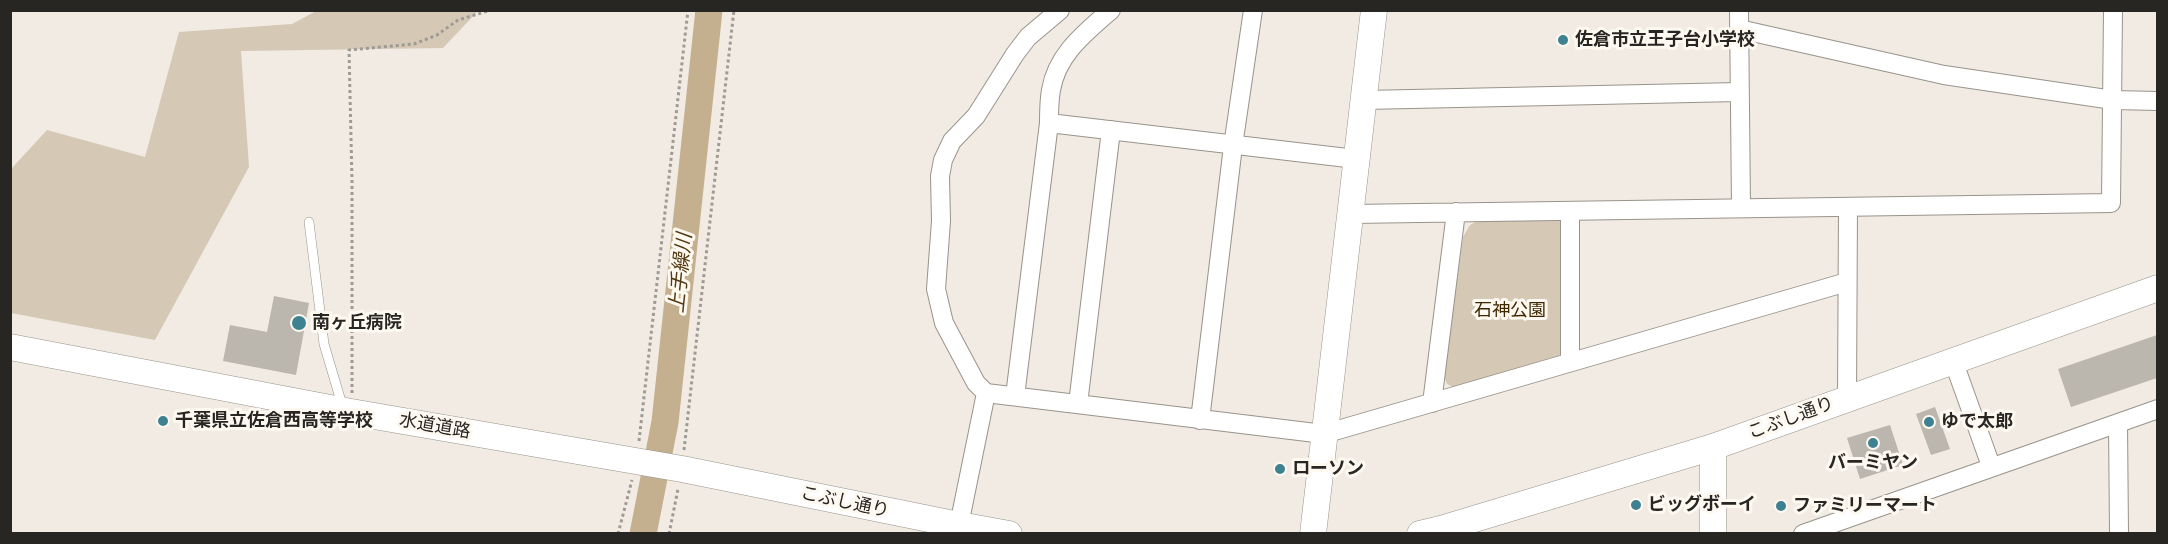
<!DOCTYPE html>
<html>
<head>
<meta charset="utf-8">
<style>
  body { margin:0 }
  #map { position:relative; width:2168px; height:544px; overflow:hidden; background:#f1ebe3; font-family:Raleway,sans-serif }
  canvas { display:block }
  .frame { position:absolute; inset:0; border:12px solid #282623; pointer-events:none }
</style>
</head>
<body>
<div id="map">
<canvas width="2168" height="544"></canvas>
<div class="frame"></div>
</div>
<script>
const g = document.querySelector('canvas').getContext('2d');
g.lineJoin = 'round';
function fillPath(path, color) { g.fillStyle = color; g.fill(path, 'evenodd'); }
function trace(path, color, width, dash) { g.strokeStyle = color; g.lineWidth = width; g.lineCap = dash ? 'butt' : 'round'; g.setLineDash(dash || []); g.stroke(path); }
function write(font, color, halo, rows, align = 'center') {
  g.font = font + ' Raleway,"Noto Sans JP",sans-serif'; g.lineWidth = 6; g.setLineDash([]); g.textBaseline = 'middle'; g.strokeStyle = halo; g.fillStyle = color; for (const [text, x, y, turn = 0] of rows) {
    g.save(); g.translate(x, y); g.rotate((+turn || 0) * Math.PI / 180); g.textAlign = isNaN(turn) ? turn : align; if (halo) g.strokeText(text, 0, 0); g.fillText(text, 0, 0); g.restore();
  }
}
fillPath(new Path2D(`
  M318,10l160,1 -35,37 -202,3 8,116 -94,173 -144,-27v-144l36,-39 98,27 34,-125 113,-8z
  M1557,217l7,7v130l-111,33 -6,-3 -3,-8 19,-139 7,-12 9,-5z`), '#d5c8b5');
trace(new Path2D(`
  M643,534l22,-112 44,-412`), '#c4af8e', 27);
fillPath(new Path2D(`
  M274,296l35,7 -13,72 -73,-14 7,-36 37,7z
  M2157,335v43l-86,29 -13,-38z
  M1935,407l15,42 -19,6 -15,-41z
  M1890,425l13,40 -43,14 -13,-41z`), '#bbb6ae');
const lane = new Path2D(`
  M309,222l15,122 19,64`);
const street = new Path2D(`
  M1739,10l2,197
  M1739,29l205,46 169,25 45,1
  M1364,100l375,-8
  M1049,123l307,36
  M1570,211v151
  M1350,214l761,-11 2,-193
  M1953,360l38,106
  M986,393l338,41 523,-152
  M1015,396l34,-273c0,-11 0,-22 2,-33 6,-36 34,-57 60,-80
  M1847,398l1,-190
  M1432,403l24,-191
  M1078,404l33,-274
  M1200,420l33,-274 20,-136
  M2118,423l1,111
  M959,534v-9l27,-132 -10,-10 -32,-60 -8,-34 5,-68 -1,-45 3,-16 9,-19 24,-25 39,-62 13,-17 32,-27
  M1803,534l355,-125`);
const secondary = new Path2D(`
  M10,347l341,65 331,57 277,56 50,9
  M1313,534l61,-524
  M1420,534l21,-5 272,-82 445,-159
  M1713,534v-87`);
trace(lane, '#98938b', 10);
trace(street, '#98938b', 20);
trace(secondary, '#98938b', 27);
trace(new Path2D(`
  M352,393v-212l-3,-131 65,-6 23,-9 21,-15 33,-10
  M639,441l49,-431
  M684,450l50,-440
  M618,534l14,-54
  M669,534l9,-45`), '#9e9a94', 3, [3, 3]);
trace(lane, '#fff', 9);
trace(street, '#fff', 18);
trace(secondary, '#fff', 26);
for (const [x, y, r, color] of [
  [1563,40,6,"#3e8191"],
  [299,323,8,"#3e8191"],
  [163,421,6,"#3e8191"],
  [1929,422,6,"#3e8191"],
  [1873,443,6,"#3e8191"],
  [1280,469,6,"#3e8191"],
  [1636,505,6,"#3e8191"],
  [1781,506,6,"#3e8191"]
]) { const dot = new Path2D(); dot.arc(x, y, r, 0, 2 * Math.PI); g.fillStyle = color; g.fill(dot); trace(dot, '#fef9f0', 2); }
write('bold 18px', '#282623', '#fef9f0', [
  ["佐倉市立王子台小学校",1575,40],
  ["南ヶ丘病院",312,323],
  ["千葉県立佐倉西高等学校",175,421],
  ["ゆで太郎",1941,422],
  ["バーミヤン",1873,463,"center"],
  ["ローソン",1292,469],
  ["ビッグボーイ",1648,505],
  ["ファミリーマート",1793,506]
], 'left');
write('18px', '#3f2900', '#fef9f0', [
  ["石神公園",1510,311]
]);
write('18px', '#282623', '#fef9f0', [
  ["こぶし通り",1791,418,-20],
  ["水道道路",435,426,10],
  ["こぶし通り",845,502,12]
]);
write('italic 20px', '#513a11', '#fef9f0', [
  ["上手繰川",681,273,-84]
]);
</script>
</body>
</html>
